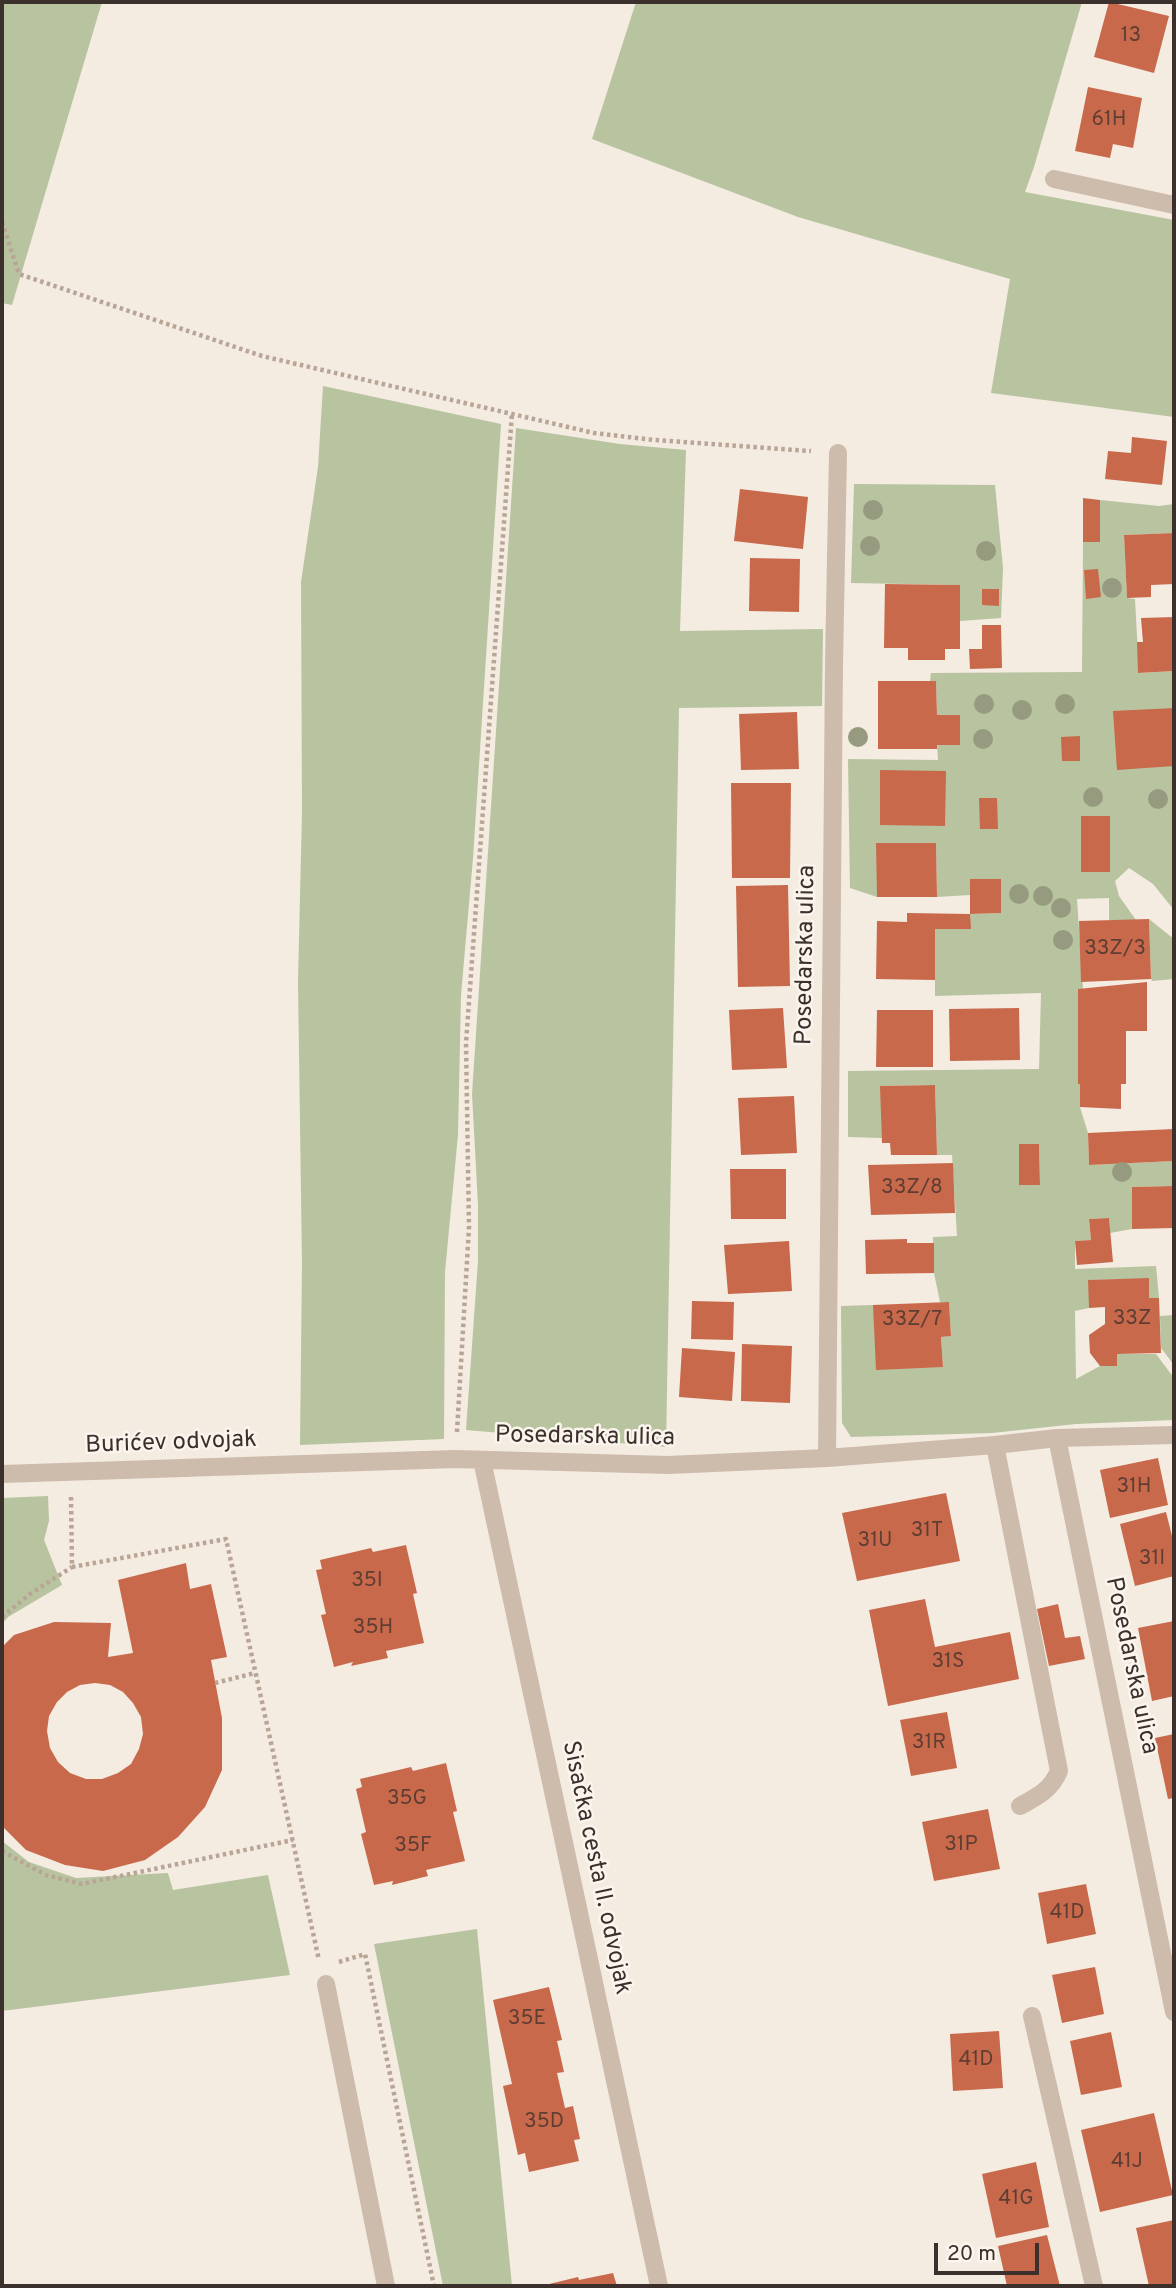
<!DOCTYPE html>
<html>
<head>
<meta charset="utf-8">
<style>
  body { margin:0 }
  #map { position:relative; width:1176px; height:2288px; overflow:hidden; background:#f4ebe1; font-family:Overpass,sans-serif }
  canvas { display:block }
  .frame { position:absolute; inset:0; border:4px solid #3b302b; pointer-events:none }
  .scale { position:absolute; left:934px; top:2243px; width:105px; height:32px; box-sizing:border-box; border:4px solid #3b302b; border-top:0; padding-left:9px; font-size:21px; line-height:24px; white-space:nowrap; color:#3b302b; -webkit-text-stroke:5px #fbf5ee; paint-order:stroke }
</style>
</head>
<body>
<div id="map">
<canvas width="1176" height="2288"></canvas>
<div class="frame"></div>
<div class="scale">20 m</div>
</div>
<script>
const g = document.querySelector('canvas').getContext('2d');
g.lineJoin = 'round';
function fillPath(path, color) { g.fillStyle = color; g.fill(path, 'evenodd'); }
function trace(path, color, width, dash) { g.strokeStyle = color; g.lineWidth = width; g.lineCap = dash ? 'butt' : 'round'; g.setLineDash(dash || []); g.stroke(path); }
function write(font, color, halo, rows, align = 'center') {
  g.font = font + ' Overpass,sans-serif'; g.lineWidth = 5; g.setLineDash([]); g.textBaseline = 'middle'; g.strokeStyle = halo; g.fillStyle = color; for (const [text, x, y, turn = 0] of rows) {
    g.save(); g.translate(x, y); g.rotate((+turn || 0) * Math.PI / 180); g.textAlign = isNaN(turn) ? turn : align; if (halo) g.strokeText(text, 0, 0); g.fillText(text, 0, 0); g.restore();
  }
}
fillPath(new Path2D(`
  M2,2h100l-90,303 -10,-2z
  M636,2h446l-48,165 -9,25 149,28v197l-183,-24 19,-114 -212,-62 -206,-78z
  M323,386l178,38 -28,434 -12,137 -3,140 -13,137 -1,167 -144,6 2,-181 -4,-282 4,-170 -1,-230 17,-115z
  M516,428l104,16 66,6 -6,181 143,-2 -1,77 -143,2 -13,739 -200,-17 12,-169v-56l-6,-111z
  M854,484l141,1 8,83 -2,50 -41,3 -1,-36 -108,-2z
  M1100,500l59,6 15,-2v29l-50,2 3,63 8,1 4,74 35,-2v239l-21,-26 -24,-16 -14,13 4,15 17,24h-27v-22l-32,1 6,90h-5v95h2v23l8,26 1,32 85,-4v25l-42,1v42l-22,4 -1,-15 -20,1 2,21 -16,1v28l81,-3 3,32h-10v-19l-60,1v28l-14,3 1,68 24,-13h17v-12h39l18,24v42l-98,4 -84,9 -141,4 -9,-14 -1,-117 32,-1 70,62 -2,-30 10,-1 -2,-33 -9,-1 -6,-29 -1,-36 24,-1 -5,-81h-15l-2,-70 -54,1 1,52 -34,-1v-66l191,-2 2,-76 -106,3v-67h35v-15l30,-1 1,-34h-31v16l-33,2 -1,-54h-59v54l-27,-9 -2,-129 90,1 -1,-15h23v-30h-23l-1,-33 -6,-1 1,-8 151,-1 1,-130 17,-1zM1019,1144h20l1,41h-20z
  M1149,919l25,20v40l-22,2 -1,-2z
  M1174,1315v50l-13,-17 -1,-32z
  M48,1496l1,25 -5,19 18,45 -54,32 -6,7v-126z
  M2,1841l27,21 47,16 92,-5 5,17 95,-15 22,100 -288,36z
  M477,1929l35,357h-69l-69,-342z`), '#b8c4a0');
fillPath(new Path2D(`
  M1109,2l60,14 -15,57 -60,-16z
  M1088,87l54,11 -9,50 -20,-4 -3,14 -35,-7z
  M1132,437l35,4 -5,44 -57,-6 3,-28 23,2z
  M740,489l68,8 -5,52 -69,-8z
  M1083,498l17,2v42h-17z
  M1174,533v51l-23,1v12l-24,1 -3,-63z
  M750,558l50,1 -1,53 -50,-1z
  M1098,569l3,28 -15,2 -2,-29z
  M885,584l75,1v64h-15v11h-37v-12h-24z
  M982,589h17v17l-17,-1z
  M1174,617v54l-36,2 -1,-31h6l-2,-24z
  M982,625h19l1,43 -32,1 -1,-20h13z
  M878,681h58l1,34h23v30h-23v4h-59z
  M1174,708v58l-57,4 -4,-59z
  M797,712l2,57 -58,1 -2,-56z
  M1080,736v25h-18l-1,-24z
  M880,770l66,1 -1,55 -65,-1z
  M731,783h60l-1,95h-58z
  M979,798h18l1,31h-18z
  M1081,816h29v56h-29z
  M876,843h60l1,54h-60z
  M970,879h31v34l-31,1z
  M788,885l2,101 -52,1 -2,-101z
  M907,913l63,1 1,15h-36v51l-59,-1 1,-58 30,1z
  M1149,919l2,60 -70,3 -2,-61z
  M1147,982v49h-21v53h-5v25l-41,-2v-23h-2v-95z
  M783,1008l4,60 -55,2 -3,-60z
  M1019,1008l1,52 -70,1 -1,-52z
  M877,1010h56v57h-57z
  M935,1085l2,70h-46l-1,-12h-8l-2,-57z
  M794,1096l3,57 -56,2 -3,-57z
  M1174,1129v32l-85,4 -1,-32z
  M1019,1144h20l1,41h-21z
  M953,1163l2,50 -84,2 -3,-50z
  M730,1169h56v50h-55z
  M1174,1186v42l-42,1v-42z
  M1109,1218l4,44 -36,3 -2,-24 16,-1 -2,-21z
  M907,1239v4h27v30l-68,1 -1,-34z
  M789,1241l3,50 -64,3 -4,-49z
  M1149,1278v20h10l2,55 -44,1v12h-17l-10,-13 -1,-18 16,-11v-17l-16,1 -1,-28z
  M692,1301l42,1 -1,38 -42,-1z
  M949,1302l2,34 -10,1 2,30 -67,3 -3,-65z
  M742,1344l50,2 -2,57 -49,-2z
  M682,1348l53,4 -3,49 -53,-4z
  M1158,1458l10,47 -58,13 -10,-48z
  M946,1493l14,68 -103,20 -15,-68z
  M1166,1512l8,32v32l-39,10 -15,-62z
  M406,1545l11,48 -4,1 11,49 -38,8 2,7 -37,8 2,-4 -19,5 -13,-52 5,-1 -10,-44 6,-1 -2,-9 51,-12 2,4z
  M186,1563l4,26 21,-5 16,73 -16,3 11,58v52l-17,37 -27,30 -33,23 -42,11 -38,-6 -39,-15 -24,-24v-179l12,-12 40,-13 57,1 -3,34 25,-4 -15,-73zM95,1683l15,2 13,7 10,11 8,14 2,17 -4,15 -8,15 -13,9 -16,6h-16l-16,-6 -12,-11 -8,-14 -3,-17 2,-15 8,-14 10,-10 13,-7z
  M925,1599l10,48 75,-15 9,47 -131,27 -19,-96z
  M1058,1604l7,34 15,-2 5,23 -36,7 -12,-57z
  M1174,1621v75l-22,5 -14,-73z
  M947,1712l10,56 -46,8 -11,-56z
  M1174,1734v64l-6,1 -13,-61z
  M446,1763l11,48 -4,1 12,49 -39,9 2,6 -36,9 1,-4 -19,4 -13,-51 5,-2 -10,-43 6,-2 -2,-8 51,-12 2,4z
  M988,1809l12,60 -66,12 -12,-59z
  M1086,1884l10,50 -49,10 -9,-51z
  M1095,1967l9,47 -42,9 -10,-48z
  M549,1987l13,53 -5,1 7,31 -7,1 8,35 8,-2 7,33 -6,1 5,21 -50,11 -4,-19 -7,2 -15,-69 9,-2 -19,-84z
  M999,2031l4,57 -50,3 -3,-57z
  M1111,2032l11,55 -41,8 -11,-54z
  M1154,2113l19,82 -73,17 -19,-82z
  M1036,2162l13,65 -53,11 -14,-64z
  M1174,2220v66h-25l-13,-58z
  M1047,2235l13,51h-53l-9,-40z
  M613,2273l4,13h-76l37,-9 1,3z`), '#c8694b');
trace(new Path2D(`
  M2,222l17,52 243,82 332,77 60,7 157,11
  M457,1432l12,-205 -3,-184 46,-630
  M71,1497l1,70 154,-28 93,421
  M2,1617l28,-23 42,-27
  M215,1683l40,-10
  M2,1851l44,24 36,9 211,-44
  M339,1962l26,-8 69,332`), '#b9a596', 4.5, [3.5, 3.5]);
trace(new Path2D(`
  M995,1445l64,326c-8,19 -22,26 -39,35
  M326,1984l60,302`), '#cdbbac', 18);
trace(new Path2D(`
  M1054,179l120,26
  M1057,1438l117,574
  M827,1458l7,-794 4,-211
  M482,1460l177,826
  M2,1474l453,-15 213,6 159,-7 168,-13 62,-7 117,-3
  M1032,2016l62,270`), '#cdbbac', 18);
g.fillStyle = '#969b7f';
for (const [x, y] of [
  [873,510],
  [870,546],
  [986,551],
  [1112,588],
  [984,704],
  [1065,704],
  [1022,710],
  [858,737],
  [983,739],
  [1093,797],
  [1158,799],
  [1019,894],
  [1043,896],
  [1061,908],
  [1063,940],
  [1122,1172]
]) { g.beginPath(); g.arc(x, y, 10, 0, 2 * Math.PI); g.fill(); }
write('21px', '#5e3e33', null, [
  ["13",1131,37],
  ["61H",1109,121],
  ["33Z/3",1115,950],
  ["33Z/8",912,1189],
  ["33Z",1132,1320],
  ["33Z/7",912,1321],
  ["31H",1134,1488],
  ["31T",927,1532],
  ["31U",875,1542],
  ["31I",1152,1560],
  ["35I",367,1582],
  ["35H",373,1629],
  ["31S",948,1663],
  ["31R",929,1744],
  ["35G",407,1800],
  ["31P",961,1846],
  ["35F",413,1847],
  ["41D",1067,1914],
  ["35E",527,2020],
  ["41D",976,2061],
  ["35D",544,2123],
  ["41J",1127,2163],
  ["41G",1016,2200]
]);
write('24px', '#3b302b', '#fbf5ee', [
  ["Posedarska ulica",807,955,-89],
  ["Posedarska ulica",585,1438,1],
  ["Burićev odvojak",171,1444,-2],
  ["Posedarska ulica",1130,1666,78],
  ["Sisačka cesta II. odvojak",595,1868,78]
]);
</script>
</body>
</html>
